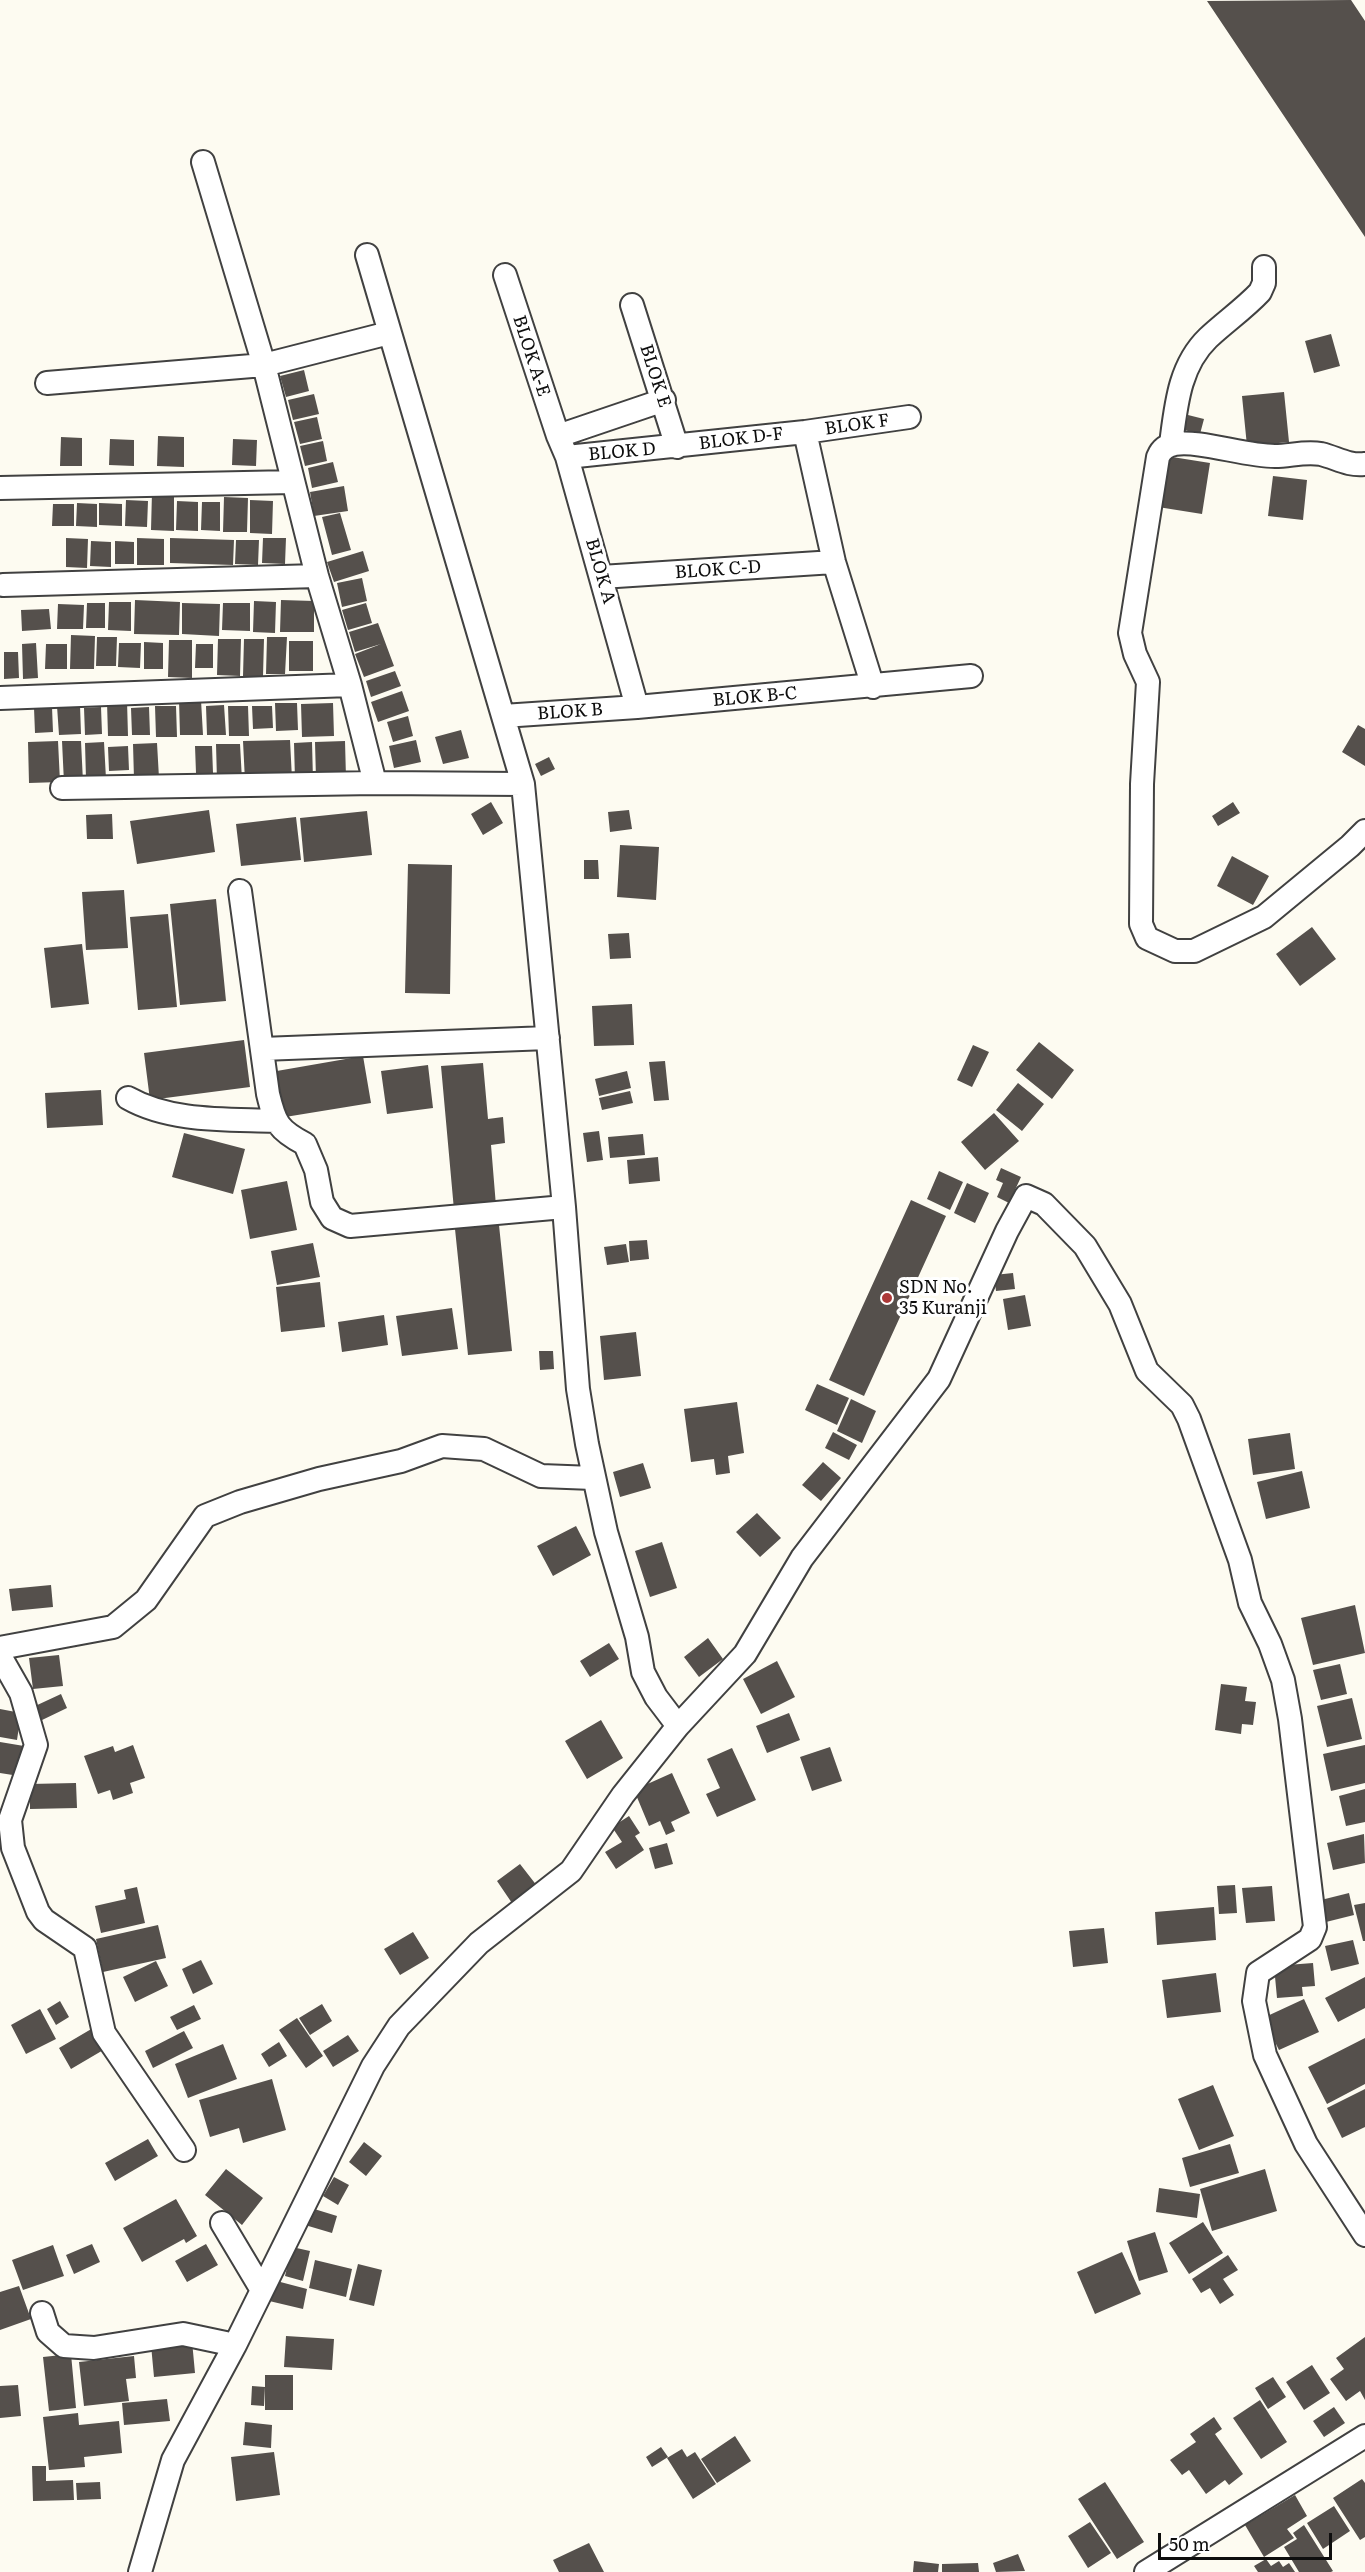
<!DOCTYPE html>
<html>
<head>
<meta charset="utf-8">
<style>
  body { margin:0 }
  #map { position:relative; width:1365px; height:2572px; overflow:hidden; background:#fdfbf1; font-family:Literata,serif }
  canvas { display:block }
  .scale { position:absolute; left:1158px; top:2533px; width:174px; height:27px; box-sizing:border-box; border:3px solid #0e0e0e; border-top:0; padding-left:8px; font-size:18px; line-height:21px; white-space:nowrap; color:#0e0e0e; -webkit-text-stroke:4px #fff; paint-order:stroke }
</style>
</head>
<body>
<div id="map">
<canvas width="1365" height="2572"></canvas>
<div class="scale">50 m</div>
</div>
<script>
const g = document.querySelector('canvas').getContext('2d');
g.lineJoin = 'round';
function fillPath(path, color) { g.fillStyle = color; g.fill(path, 'evenodd'); }
function trace(path, color, width, dash) { g.strokeStyle = color; g.lineWidth = width; g.lineCap = dash ? 'butt' : 'round'; g.setLineDash(dash || []); g.stroke(path); }
function write(font, color, halo, rows, align = 'center') {
  g.font = font + ' Literata,serif'; g.lineWidth = 6; g.setLineDash([]); g.textBaseline = 'middle'; g.strokeStyle = halo; g.fillStyle = color; for (const [text, x, y, turn = 0] of rows) {
    g.save(); g.translate(x, y); g.rotate((+turn || 0) * Math.PI / 180); g.textAlign = isNaN(turn) ? turn : align; if (halo) g.strokeText(text, 0, 0); g.fillText(text, 0, 0); g.restore();
  }
}
fillPath(new Path2D(`
  M1351,0l14,21v216l-158,-236z
  M1331,334l9,32 -26,7 -9,-32z
  M304,370l5,21 -23,6 -6,-21z
  M1284,392l5,50 -42,4 -5,-50z
  M314,394l5,20 -26,6 -5,-20z
  M1188,415l16,4 -4,15 -16,-4z
  M317,417l5,22 -22,5 -6,-22z
  M158,436l26,1v30l-27,-1z
  M61,437l21,1v28h-22z
  M110,439l24,1v26l-25,-1z
  M233,439l24,1 -1,26 -24,-1z
  M323,441l4,20 -22,5 -5,-20z
  M1166,456l44,7 -8,51 -44,-7z
  M333,462l5,20 -26,6 -4,-20z
  M1273,476l34,4 -4,40 -35,-4z
  M344,486l4,25 -34,5 -4,-24z
  M152,492l22,1v38l-23,-1z
  M224,497l24,1 -1,34h-24z
  M126,500l22,1 -1,26 -22,-1z
  M250,500l23,1 -1,33 -22,-1z
  M177,501l21,1v29l-22,-1z
  M202,502h18v29l-19,-1z
  M77,503l20,1v23l-21,-1z
  M99,503l23,1v22l-23,-1z
  M53,504h21v22h-22z
  M340,513l11,37 -19,5 -10,-38z
  M66,538l22,1 -1,29 -21,-1z
  M137,538l27,1v26h-27z
  M170,538l64,2 -1,25 -63,-2z
  M263,538h23l-1,26 -23,-1z
  M236,540h23l-1,25 -23,-1z
  M91,541l20,1v25l-21,-1z
  M115,541l19,1v22h-19z
  M363,551l6,20 -35,11 -7,-20z
  M362,578l5,23 -25,6 -5,-24z
  M135,600l45,2 -1,33 -45,-1z
  M281,600l33,1v31h-34z
  M254,601l22,1 -1,31 -22,-1z
  M109,602h22v29l-23,-1z
  M87,603h18v25h-19z
  M182,603l38,1 -1,32 -37,-2z
  M223,603h27v28l-28,-1z
  M366,603l6,20 -24,7 -6,-20z
  M58,604l26,1 -1,24h-26z
  M49,609l2,20 -29,2 -1,-21z
  M378,623l16,43 -30,11 -9,-23 26,-10 -26,8 -6,-20z
  M71,635l24,1 -1,33h-24z
  M97,637h20l-1,29h-20z
  M267,637h20l-2,37h-19z
  M218,639h23l-1,37 -23,-1z
  M244,639h20l-1,37h-20z
  M169,640h23v38l-24,-1z
  M289,641h24v30h-24z
  M144,642l19,1v26h-19z
  M36,643l2,35 -15,1 -1,-35z
  M119,643h22l-1,25 -22,-1z
  M46,644h21v25h-22z
  M196,644h17v24h-18z
  M4,652h14l1,26 -15,1z
  M395,671l6,15 -30,11 -5,-16z
  M402,691l7,20 -31,11 -7,-20z
  M179,700h22l2,35h-23z
  M127,701l1,35h-20l-1,-34z
  M275,703h22l1,27 -22,1z
  M333,703l1,33 -32,1 -1,-33z
  M80,705l1,29 -22,1 -2,-29z
  M224,705l2,30h-19l-1,-29z
  M155,706h21l1,31h-21z
  M228,706h20l1,30h-20z
  M252,706h20l1,22 -20,1z
  M52,707l1,25 -18,1 -1,-25z
  M101,707l1,27 -17,1 -1,-27z
  M149,707l1,28h-18l-1,-27z
  M408,716l5,20 -20,6 -6,-20z
  M1358,725l7,4v37l-23,-14z
  M461,730l8,28 -26,6 -8,-27z
  M290,740l2,39 -47,2 -2,-40z
  M416,740l5,22 -27,6 -5,-22z
  M58,741l2,41 -31,1 -1,-41z
  M62,741h19l2,41 -19,1z
  M345,741l1,37 -30,1 -1,-37z
  M104,742l2,37h-20l-1,-36z
  M312,742l1,38h-18l-1,-37z
  M157,743l2,35 -25,1 -1,-35z
  M216,744h24l2,36 -25,1z
  M128,746l1,24 -20,1 -1,-24z
  M195,746h17l1,27h-17z
  M549,757l6,12 -14,7 -6,-12z
  M491,802l12,21 -20,12 -12,-21z
  M1233,802l7,11 -22,13 -6,-10z
  M209,810l6,42 -78,12 -7,-43z
  M629,810l3,19 -22,3 -2,-20z
  M367,811l5,44 -68,7 -4,-44z
  M112,814l1,25h-26l-1,-24z
  M296,817l5,43 -60,6 -5,-42z
  M620,845l39,2 -3,53 -39,-3z
  M1232,856l37,20 -16,29 -36,-19z
  M584,860h14l1,19h-15z
  M408,864l44,1 -2,129 -45,-1z
  M124,890l4,58 -42,2 -4,-58z
  M216,899l10,102 -46,4 -10,-101z
  M168,914l9,93 -39,3 -8,-93z
  M1312,927l24,32 -36,27 -24,-32z
  M629,933l2,25 -21,1 -2,-25z
  M82,944l7,60 -38,4 -7,-60z
  M632,1004l2,41 -40,1 -2,-40z
  M244,1040l6,47 -100,13 -6,-47z
  M1039,1042l35,28 -22,29 -36,-29z
  M973,1045l16,7 -17,35 -15,-7z
  M363,1056l8,47 -92,15 -8,-46z
  M665,1061l4,39 -15,1 -5,-39z
  M483,1063l5,56 15,-2 2,26 -14,2 5,61 -42,4 -13,-144z
  M428,1065l5,43 -46,6 -6,-43z
  M627,1071l4,17 -32,8 -4,-17z
  M1018,1083l26,21 -22,27 -26,-21z
  M101,1090l2,35 -56,3 -2,-35z
  M630,1091l3,12 -31,7 -3,-12z
  M994,1113l25,28 -34,29 -24,-28z
  M599,1131l4,29 -16,2 -4,-29z
  M184,1133l61,16 -12,45 -61,-17z
  M643,1134l2,21 -35,3 -2,-21z
  M658,1157l2,24 -31,3 -2,-24z
  M1001,1168l20,9 -12,26 -12,-6 6,-14 -7,-3z
  M939,1171l24,11 -13,28 -23,-11z
  M287,1181l10,49 -47,9 -9,-49z
  M967,1183l22,10 -14,30 -21,-10z
  M911,1200l35,16 -82,180 -35,-16z
  M499,1225l13,126 -44,4 -13,-126z
  M647,1240l2,19 -19,2 -1,-20z
  M313,1243l7,34 -43,8 -6,-34z
  M626,1244l3,18 -22,3 -3,-18z
  M1013,1273l2,16 -19,2 -2,-16z
  M320,1282l5,45 -44,5 -5,-45z
  M1025,1295l6,31 -23,4 -5,-31z
  M452,1308l6,41 -56,7 -6,-40z
  M384,1315l4,30 -46,7 -4,-30z
  M636,1332l5,44 -37,4 -4,-44z
  M539,1351h14l1,18 -14,1z
  M817,1384l32,14 -12,27 -32,-15z
  M851,1399l25,12 -14,32 -25,-12z
  M737,1402l7,51 -16,3 2,17 -14,2 -2,-16 -23,3 -7,-53z
  M833,1432l24,13 -8,15 -24,-12z
  M1290,1433l5,36 -42,6 -5,-36z
  M823,1462l18,16 -20,23 -19,-16z
  M643,1463l8,25 -31,9 -7,-25z
  M1302,1471l8,37 -44,11 -9,-37z
  M757,1513l24,25 -21,19 -24,-25z
  M576,1526l15,29 -38,21 -16,-30z
  M662,1542l15,46 -27,9 -15,-46z
  M51,1585l2,22 -41,4 -3,-22z
  M1355,1605l10,48 -52,12 -12,-47z
  M708,1638l15,21 -24,18 -15,-20z
  M609,1643l10,16 -29,18 -10,-16z
  M59,1655l4,31 -30,3 -4,-31z
  M777,1661l18,36 -34,17 -18,-35z
  M1340,1664l7,30 -26,6 -8,-30z
  M1221,1684l26,3 -2,14 11,1 -3,23 -11,-1 -1,10 -26,-4z
  M61,1694l6,14 -27,13 -7,-14z
  M1352,1698l10,41 -35,8 -10,-41z
  M0,1709l21,4 -4,27 -17,-3z
  M789,1713l11,27 -33,13 -11,-27z
  M601,1720l22,38 -36,21 -22,-38z
  M0,1742l24,4 -5,30 -19,-3z
  M133,1745l12,33 -15,5 3,10 -20,7 -3,-10 -12,4 -14,-38 29,-10 2,6z
  M1365,1745v38l-34,8 -8,-37z
  M830,1747l12,34 -30,10 -12,-34z
  M732,1748l24,52 -39,17 -11,-23 14,-6 -13,-29z
  M672,1773l18,40 -19,9 4,9 -9,4 -6,-14 -11,5 -15,-36z
  M76,1783l1,25 -47,1v-25z
  M1365,1789v33l-19,4 -7,-30z
  M629,1816l11,17 -5,3 9,14 -28,19 -11,-17 17,-10 -10,-15z
  M1364,1834l1,29 -32,7 -6,-27z
  M667,1843l6,21 -18,5 -6,-21z
  M520,1864l21,27 -25,18 -19,-28z
  M1235,1885l2,28 -18,1 -2,-28z
  M1272,1886l3,35 -29,2 -4,-35z
  M137,1887l8,36 -44,10 -6,-27 31,-7 -2,-9z
  M1349,1893l5,22 -32,8 -5,-22z
  M1365,1903v38h-2l-9,-36z
  M1214,1907l2,33 -59,5 -2,-33z
  M158,1925l8,33 -63,14 -7,-33z
  M1104,1928l4,35 -35,4 -4,-36z
  M413,1932l16,26 -29,17 -16,-26z
  M1353,1940l6,24 -28,7 -6,-25z
  M201,1960l12,24 -20,10 -11,-25z
  M156,1961l12,25 -33,16 -12,-25z
  M1313,1963l2,23 -13,1 1,9 -26,2 -3,-32z
  M1216,1973l5,39 -54,6 -5,-38z
  M1365,1977v31l-27,14 -13,-24z
  M1304,1999l15,33 -40,18 -16,-32z
  M60,2001l9,16 -13,8 -9,-16z
  M322,2004l10,17 -22,14 -11,-17z
  M194,2005l7,14 -24,11 -7,-13z
  M40,2009l16,30 -30,15 -15,-29z
  M297,2018l26,38 -17,12 -27,-38z
  M93,2028l12,21 -34,20 -12,-21z
  M184,2031l9,17 -40,20 -8,-17z
  M348,2035l11,16 -26,16 -10,-16z
  M1365,2038v46l-38,20 -19,-37z
  M279,2042l8,14 -18,11 -8,-13z
  M223,2044l14,35 -49,19 -13,-34z
  M272,2079l14,51 -43,13 -4,-15 -29,9 -11,-37z
  M1213,2085l21,51 -35,14 -21,-51z
  M1365,2089v38l-23,11 -15,-30z
  M148,2139l10,17 -43,25 -10,-18z
  M364,2142l18,14 -16,20 -17,-14z
  M1230,2144l9,29 -49,14 -8,-29z
  M226,2169l37,29 -21,27 -37,-30z
  M1265,2169l12,42 -65,20 -12,-42z
  M334,2177l15,8 -11,20 -15,-9z
  M1159,2188l41,6 -3,24 -41,-6z
  M176,2199l21,37 -11,7 -2,-4 -42,23 -19,-34z
  M311,2208l26,8 -5,17 -27,-8z
  M1203,2222l20,31 -34,21 -20,-31z
  M1155,2232l13,40 -29,9 -12,-40z
  M92,2244l8,18 -26,12 -8,-19z
  M206,2244l12,21 -31,17 -12,-21z
  M53,2245l11,31 -41,14 -11,-30z
  M292,2247l18,4 -7,30 -18,-5z
  M1122,2252l19,42 -46,20 -18,-42z
  M1228,2255l10,15 -15,9 11,16 -14,9 -10,-16 -9,5 -9,-14z
  M315,2260l37,9 -6,28 -37,-9z
  M358,2264l24,6 -8,36 -25,-6z
  M269,2279l38,10 -4,20 -38,-9z
  M19,2286l12,33 -31,11v-38z
  M286,2336l48,3 -2,31 -48,-3z
  M1365,2337v63l-5,-9 -14,10 -16,-22 14,-10 -8,-11z
  M192,2341l3,32 -41,4 -3,-32z
  M71,2354l5,54 -27,3 -6,-54z
  M134,2356l2,22 -10,1 3,22 -45,5 -5,-44z
  M1312,2365l18,28 -26,17 -18,-28z
  M265,2375h28v35h-28z
  M1273,2377l13,20 -18,12 -13,-21z
  M18,2385l3,31 -21,2v-32z
  M252,2386l13,1 -1,19 -13,-1z
  M167,2399l3,22 -46,4 -2,-22z
  M1260,2400l27,42 -26,17 -28,-41z
  M1334,2407l11,16 -21,14 -11,-16z
  M78,2413l1,12 40,-4 3,32 -38,4 1,10 -36,3 -6,-53z
  M1214,2417l8,12 -7,5 28,40 -14,11 -4,-5 -19,14 -17,-24 -7,5 -12,-15 26,-18 -6,-8z
  M245,2422l27,3 -1,23 -28,-3z
  M735,2436l16,25 -34,22 -16,-24z
  M661,2447l7,10 -16,10 -6,-10z
  M682,2449l5,8 8,-5 21,32 -23,15 -26,-41z
  M274,2452l6,43 -44,6 -5,-44z
  M32,2466h14v15l27,-1 1,20 -41,1z
  M1362,2479l3,4v54l-5,3 -27,-42z
  M100,2482l1,17 -24,1 -1,-17z
  M1105,2482l39,60 -27,17 -39,-60z
  M1295,2495l12,21 -20,13 7,9 -30,19 -19,-32z
  M1334,2506l16,25 -27,18 -16,-26z
  M1090,2522l21,31 -23,15 -20,-32z
  M1304,2525l29,46 -2,1h-32l-15,-25 13,-8 -4,-6z
  M589,2543l15,29h-45l-6,-12z
  M1018,2554l7,17 -29,1 -3,-9z
  M1266,2559l5,7 8,-5 4,6 6,-4 6,9h-37l-4,-6z
  M914,2561l25,3 -1,8h-25z
  M978,2563l1,9h-37v-8z`), '#55504c');
const minor = new Path2D(`
  M203,162l61,203 53,211 33,109 25,98
  M367,255l156,529
  M505,275l53,161 9,21 70,250
  M632,305l45,142
  M47,383l217,-18 125,-32
  M805,432l29,130 39,125
  M558,436l106,-36
  M1171,444c5,-38 8,-78 37,-106 17,-16 36,-29 52,-46l4,-9v-16
  M567,457l238,-25 104,-15
  M1365,464c-17,2 -28,-6 -44,-10 -16,-3 -31,2 -46,2 -30,0 -75,-16 -100,-12 -9,1 -14,6 -17,13l-28,176 5,21 13,28 -6,102 -1,140 6,14 28,13h19l70,-34 86,-71 15,-15
  M0,488l293,-6
  M601,577l233,-15
  M3,585l314,-9
  M0,698l350,-13
  M503,716l134,-9 334,-31
  M62,788l313,-5 148,1 41,423 14,182 9,55 19,88 31,105 6,35 13,25 22,29
  M240,891l28,203c7,29 10,36 37,50l11,26 6,32 10,16 18,8 214,-19
  M262,1049l286,-11
  M128,1098c42,24 99,21 146,23
  M0,1648l113,-21 33,-27 59,-84 35,-14 79,-23 82,-18 41,-15 42,3 57,27 52,2
  M0,1656l21,37 15,52 -26,75 3,28 25,64 6,8 41,28 19,85 80,117
  M222,2223l40,67
  M42,2313l6,19 16,14 30,2 89,-14 52,11
  M140,2572l33,-112 62,-115 138,-279 26,-40 80,-83 92,-72 52,-76 55,-69 67,-72 57,-96 137,-179 68,-148 19,-35 18,8 41,42 35,58 27,67 35,34 7,14 51,141 10,43 20,41 13,36 7,39 25,208 -5,12 -52,34 -4,28 11,54 41,89 59,91
  M1146,2572l219,-136`);
trace(minor, '#414141', 26);
trace(minor, '#fff', 22);
for (const [x, y, r, color] of [
  [887,1298,6,"#ac3938"]
]) { const dot = new Path2D(); dot.arc(x, y, r, 0, 2 * Math.PI); g.fillStyle = color; g.fill(dot); trace(dot, '#fff', 2); }
write('18px', '#0e0e0e', '#fff', [
  ["BLOK A-E",531,356,72],
  ["BLOK E",655,376,72],
  ["BLOK F",857,425,-8],
  ["BLOK D-F",741,439,-7],
  ["BLOK D",622,452,-5],
  ["BLOK C-D",718,570,-4],
  ["BLOK A",600,571,74],
  ["BLOK B-C",755,697,-5],
  ["BLOK B",570,712,-4]
]);
write('18px', '#0e0e0e', '#fff', [
  ["SDN No.",899,1288],
  ["35 Kuranji",899,1309]
], 'left');
</script>
</body>
</html>
